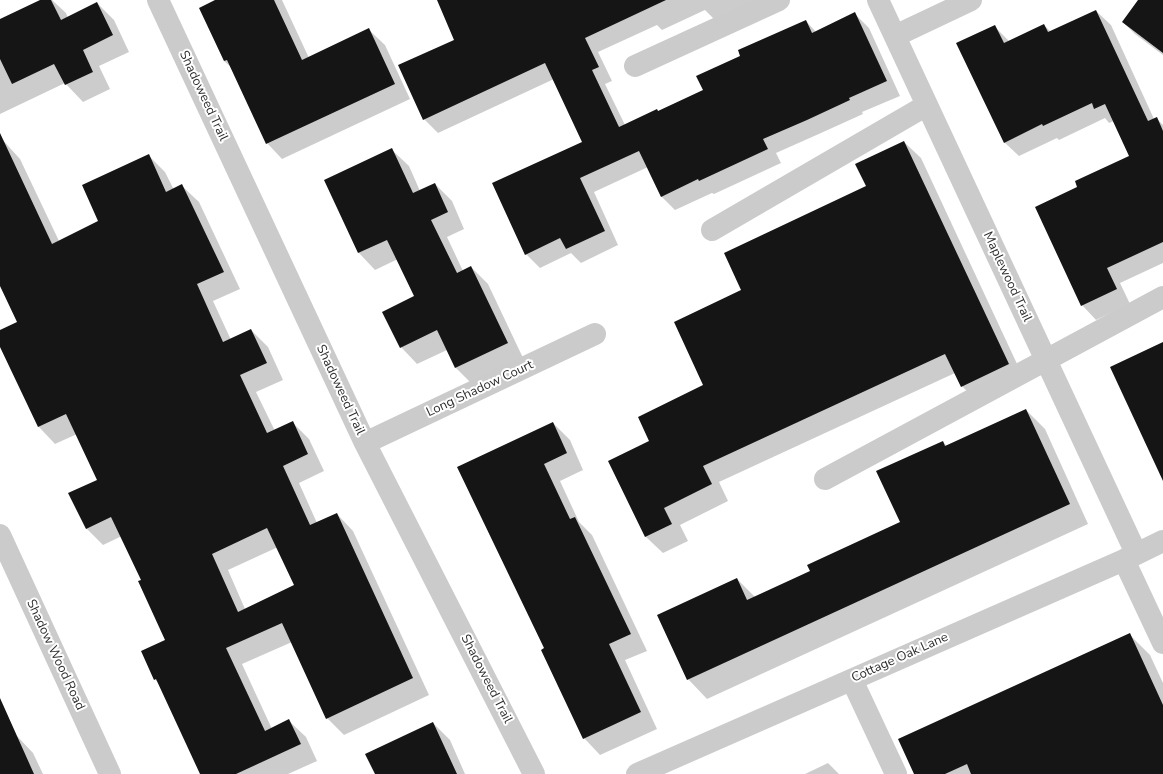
<!DOCTYPE html>
<html>
<head>
<meta charset="utf-8">
<style>
  body { margin:0 }
  canvas { display:block; background:#fff }
</style>
</head>
<body>
<canvas width="1163" height="774"></canvas>
<script>
const g = document.querySelector('canvas').getContext('2d');
g.lineJoin = 'round';
function fillPath(path, color) { g.fillStyle = color; g.fill(path, 'evenodd'); }
function trace(path, color, width, dash) { g.strokeStyle = color; g.lineWidth = width; g.lineCap = dash ? 'butt' : 'round'; g.setLineDash(dash || []); g.stroke(path); }
function write(font, color, halo, rows, align = 'center') {
  g.font = font + ' "Nunito Sans",sans-serif'; g.lineWidth = 4; g.setLineDash([]); g.textBaseline = 'middle'; g.strokeStyle = halo; g.fillStyle = color; for (const [text, x, y, turn = 0] of rows) {
    g.save(); g.translate(x, y); g.rotate((+turn || 0) * Math.PI / 180); g.textAlign = isNaN(turn) ? turn : align; if (halo) g.strokeText(text, 0, 0); g.fillText(text, 0, 0); g.restore();
  }
}
fillPath(new Path2D(`
  M42,0h10l14,13 2,5 29,-15 17,17 15,32 -30,14 11,23 -27,13 -18,-19 -65,31v-94z
  M218,0h64l27,58 60,-28 16,15 25,54 -128,60 -15,-16 -35,-75 -8,-7 -24,-53z
  M438,0h319l-42,20 -10,-10 -43,20 -5,-5 -59,27 14,29 -7,3 20,41 34,-13 45,-21 38,-35 64,-35 10,11 39,-18 14,14 31,68 -38,16 1,2 -42,19 -45,20 5,10 -67,31 -2,-1 -37,17 -14,-14 -13,-29 -54,25 24,53 -37,18 -10,-10 -31,15 -14,-14 57,-112 -29,-63 -116,54 -14,-14 31,-79z
  M1139,0l24,1v54l-28,-21 -12,-12z
  M1096,11l15,14 43,94 2,-1 7,7v138l-43,20 10,21 -34,16 -14,-15 -3,-118 52,-31 -17,-35 -5,2 -4,-5 -46,22 -2,-2 -38,18 -15,-14 -10,-116 15,15 35,-16 7,7z
  M0,137l20,22 39,82 41,-19 48,-67 17,17 9,18 8,-4 17,16 41,87 -27,12 18,39 20,-10 17,17 15,33 -27,12 19,39 18,-8 16,16 15,32 -25,12 18,40 20,-9 16,17 76,164 -85,40 -17,-17 -35,-76 -50,22 30,65 17,-8 17,16 11,24 -29,13h-86l-43,-90 -4,-5 11,-38 -23,-61 -21,-44 -19,9 -17,-17 12,-48 -21,-46 -22,10 -16,-17 -39,-82v-14l19,-9 -19,-39zM278,547l18,39 -51,23 -17,-39z
  M904,142l17,16 104,223 -47,22 -16,-17 -7,-13 -236,109 9,19 -48,24 8,16 -25,12 -17,-16 -36,-75 41,-20 53,-56 38,-95 125,-104z
  M392,150l17,16 11,25 15,-7 17,17 12,28 -17,8 16,34 8,-4 17,17 36,76 -51,25 -17,-17 -9,-18 -30,14 -16,-17 15,-51 -18,-37 -23,11 -16,-17 -33,-73z
  M1026,410l19,19 43,95 -381,175 -19,-20 49,-100 18,18 56,-26 90,-48 42,-81 4,4z
  M553,423l17,17 13,30 -23,11 19,41 13,13 55,116 -22,9 32,69 -57,26 -16,-17 -39,-89 -87,-182z
  M1130,635l20,20 13,28v91h-248z
  M433,723l17,17 15,34h-89z
  M17,736l16,17 10,21h-43v-30z
  M828,763l11,11h-34z`), '#0003');
fillPath(new Path2D(`
  M40,0h11l10,20 36,-18 16,33 -30,15 10,22 -28,13 -11,-21 -42,20 -12,-25v-40z
  M215,0h59l28,60 67,-32 26,56 -129,60 -39,-84 -3,1 -25,-53z
  M437,0h229l-81,38 14,29 -7,3 27,57 38,-18 1,2 45,-21 -7,-14 44,-20 -2,-6 68,-30 6,13 43,-21 32,69 -38,17 1,2 -43,20 -44,19 5,10 -69,32 -1,-2 -37,18 -22,-46 -59,27 25,53 -39,18 -6,-11 -35,17 -33,-72 90,-41 -37,-79 -122,57 -25,-55 56,-25z
  M1138,0h25v53l-41,-31z
  M1096,10l52,111 9,-4 6,14v111l-56,26 10,21 -36,17 -46,-99 42,-20 -2,-6 54,-25 -24,-52 -11,5 -2,-6 -49,23 -1,-2 -38,19 -48,-100 39,-18 9,18 40,-19 4,8z
  M0,133l52,111 46,-23 -16,-36 67,-31 17,38 16,-8 42,88 -27,12 26,58 28,-13 16,34 -27,12 27,58 26,-12 15,33 -25,12 27,59 27,-12 76,165 -87,41 -44,-96 -56,25 39,83 24,-12 12,25 -65,30h-36l-44,-95 -2,1 -13,-29 24,-11 -27,-59 3,-1 -30,-63 -25,12 -18,-36 29,-13 -31,-66 -28,13 -38,-80v-17l17,-8 -17,-36zM267,528l27,57 -56,27 -26,-58z
  M904,141l105,223 -48,23 -16,-33 -242,112 9,18 -48,24 8,16 -27,13 -37,-76 41,-20 -11,-24 65,-32 -29,-63 67,-32 -17,-37 142,-67 -11,-22z
  M392,148l21,45 22,-10 13,29 -17,8 26,53 14,-7 37,77 -53,25 -18,-38 -37,18 -18,-36 32,-16 -27,-56 -29,13 -34,-73z
  M1163,342v139l-53,-114z
  M1026,409l44,95 -383,176 -30,-65 80,-37 10,22 63,-29 -3,-6 93,-43 -24,-51 67,-30 2,5z
  M553,422l14,31 -23,11 26,55 5,-2 56,117 -22,10 32,68 -58,27 -42,-89 3,-2 -87,-181z
  M1130,633l33,72v69h-192l-4,-10 -22,10h-31l-16,-35z
  M0,698l34,76h-34z
  M433,722l24,52h-82l-10,-20z`), '#151515');
trace(new Path2D(`
  M158,0l207,443 169,331
  M878,0l258,553
  M895,36l76,-36
  M635,66l144,-66
  M712,230l215,-125
  M365,443l230,-109
  M825,479l338,-182
  M0,535l110,239
  M1124,560l39,83
  M852,680l44,94
  M637,774l487,-214 39,-19`), '#cbcbcb', 22);
write('13px', '#2e2e2e', '#fff', [
  ["Shadoweed Trail",203,96,65],
  ["Maplewood Trail",1007,277,65],
  ["Long Shadow Court",480,389,-25],
  ["Shadoweed Trail",340,390,65],
  ["Shadow Wood Road",55,655,65],
  ["Cottage Oak Lane",900,658,-24],
  ["Shadoweed Trail",486,679,63]
]);
</script>
</body>
</html>
